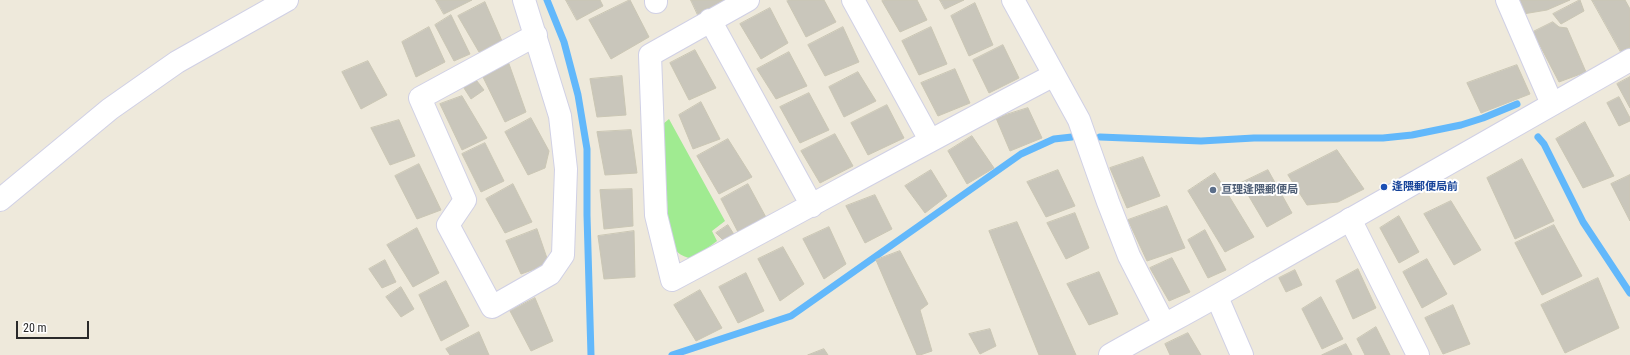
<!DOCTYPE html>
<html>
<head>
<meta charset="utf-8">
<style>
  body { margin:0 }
  #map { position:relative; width:1630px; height:355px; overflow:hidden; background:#eee9db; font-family:"Roboto Condensed",sans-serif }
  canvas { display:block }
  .scale { position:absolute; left:16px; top:321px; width:73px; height:18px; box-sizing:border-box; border:2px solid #2a2a2a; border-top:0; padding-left:5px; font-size:12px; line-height:14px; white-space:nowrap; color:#2a2a2a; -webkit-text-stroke:3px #fff; paint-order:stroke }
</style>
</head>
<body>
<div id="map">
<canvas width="1630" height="355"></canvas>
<div class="scale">20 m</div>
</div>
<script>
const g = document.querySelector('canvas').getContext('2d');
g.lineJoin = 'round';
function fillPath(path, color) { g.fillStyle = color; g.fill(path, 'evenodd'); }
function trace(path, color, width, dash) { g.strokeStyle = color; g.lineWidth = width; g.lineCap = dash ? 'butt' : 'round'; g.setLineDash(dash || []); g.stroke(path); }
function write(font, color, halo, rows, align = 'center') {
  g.font = font + ' "Roboto Condensed","Noto Sans JP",sans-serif'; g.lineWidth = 4; g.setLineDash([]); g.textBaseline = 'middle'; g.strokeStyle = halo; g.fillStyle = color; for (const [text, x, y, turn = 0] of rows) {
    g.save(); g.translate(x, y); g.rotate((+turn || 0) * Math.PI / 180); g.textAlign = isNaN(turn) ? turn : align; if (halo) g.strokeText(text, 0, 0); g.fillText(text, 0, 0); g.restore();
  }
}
fillPath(new Path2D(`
  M669,119l56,102 -13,10 5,10 -24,18c-14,-3 -19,-8 -24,-21l-6,-114z`), '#a0eb91');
trace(new Path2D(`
  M547,0l17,42 14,53 9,54v66l4,140
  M1100,137l101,4 53,-3h129l29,-3 49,-10 22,-7 34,-14
  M1538,137l6,7 39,78 47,71
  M672,355l119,-39 230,-162 33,-15 18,-2`), '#62b8fb', 7);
const building = new Path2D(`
  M436,0h36l-28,14z
  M566,0h34l3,6 -26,14z
  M630,0l19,37 -38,22 -22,-39z
  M691,0h38l-31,15z
  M788,0h36l12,22 -30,15 -19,-36z
  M884,0h33l10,20 -27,12 -18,-31z
  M940,0h24l-19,9z
  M1520,0h50l-23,10 -24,4z
  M1580,0l4,11 -23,13 -8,-10z
  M1592,0h33l5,9v38l-9,5z
  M485,2l17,39 -23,11 -21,-36z
  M975,3l18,42 -24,11 -18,-40z
  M770,8l18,35 -27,16 -21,-35z
  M451,15l19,39 -16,7 -19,-36z
  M1553,22l6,5 8,1 19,44 -27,10 -26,-50z
  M429,27l16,35 -29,15 -14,-35z
  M843,27l16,35 -34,14 -17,-31z
  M931,27l16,37 -28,11 -17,-34z
  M1003,45l16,33 -30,15 -16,-33z
  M695,50l21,38 -27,12 -19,-37z
  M789,52l18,34 -31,13 -19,-30z
  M368,61l19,34 -26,14 -19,-37z
  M508,61l18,51 -21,10 -24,-49z
  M1517,65l13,29 -49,19 -14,-30z
  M955,69l15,34 -32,13 -17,-33z
  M858,72l18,29 -32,16 -15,-30z
  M473,76l11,14 -13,9 -9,-14z
  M622,76l4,39 -29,2 -7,-38z
  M1630,77v31l-13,-24z
  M809,93l20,37 -29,13 -20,-36z
  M462,96l25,42 -25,12 -22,-46z
  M1619,97l11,21v3l-11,5 -12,-23z
  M701,102l19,37 -27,10 -14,-34z
  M887,105l17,33 -36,17 -17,-32z
  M1028,108l14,30 -32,13 -14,-33z
  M531,118l18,33 -4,17 -17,7 -23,-43z
  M399,120l16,36 -25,9 -19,-37z
  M1585,122l29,54 -31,12 -27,-49z
  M631,130l6,43 -32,2 -8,-43z
  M835,134l18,32 -33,17 -19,-32z
  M972,136l22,32 -27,16 -19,-33z
  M728,139l24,38 -33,17 -22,-38z
  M485,143l19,38 -23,11 -19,-38z
  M1337,150l27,39 -26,13 -31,3 -19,-30z
  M1143,157l17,39 -33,12 -17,-40z
  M1522,159l32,62 -39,18 -28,-61z
  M419,164l22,46 -24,9 -22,-43z
  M931,170l16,26 -22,17 -20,-27z
  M1058,170l17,36 -29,11 -19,-35z
  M1268,170l24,43 -25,14 -26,-44z
  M1215,173l39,64 -29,15 -37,-61z
  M1630,175v46l-19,-37z
  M513,184l19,38 -27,11 -19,-34z
  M748,184l20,37 -28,15 -19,-37z
  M632,189l1,37 -29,3 -4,-39z
  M875,195l17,34 -27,14 -19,-37z
  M1451,201l30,49 -27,15 -30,-51z
  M1167,206l18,42 -38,13 -19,-41z
  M1075,213l14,35 -23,11 -19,-36z
  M1399,216l20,36 -20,11 -19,-35z
  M1017,222l59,133h-37l-50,-124z
  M728,225l7,11 -10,6 -9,-9z
  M1554,225l28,51 -40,19 -27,-52z
  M829,227l17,37 -22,15 -21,-40z
  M417,228l22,45 -26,14 -26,-42z
  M537,229l12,35 -28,10 -15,-33z
  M1205,230l21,40 -18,8 -20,-38z
  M634,231l1,46 -31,2 -6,-43z
  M783,247l21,37 -24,17 -22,-42z
  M900,251l28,53 -8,6 12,41 -12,4h-3l-41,-95z
  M1172,258l18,34 -21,9 -19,-33z
  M1427,259l20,35 -25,14 -19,-36z
  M385,260l11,22 -14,6 -13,-19z
  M1358,269l18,39 -23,11 -17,-38z
  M1295,270l7,15 -16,7 -7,-14z
  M1099,272l19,42 -29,11 -22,-41z
  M746,273l18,38 -26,12 -19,-36z
  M1598,278l21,50 -54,25 -24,-48z
  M446,281l23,45 -28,15 -22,-46z
  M401,287l13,22 -13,8 -15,-20z
  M700,290l22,38 -26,13 -22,-36z
  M1321,297l22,42 -21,10 -20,-40z
  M535,298l18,43 -22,10 -21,-40z
  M1453,305l17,39 -27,10 -18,-36z
  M1376,327l14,28h-25l-8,-16z
  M990,329l6,17 -16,8 -11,-20z
  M479,332l10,23h-39l-4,-6z
  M1188,333l13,22h-31l-5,-11z
  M1346,344l6,11h-30z
  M824,349l4,6h-20z`);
fillPath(building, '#c9c6bb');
trace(building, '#cac6b4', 1);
const street = new Path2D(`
  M524,0l36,116 6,53 -3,86 -13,19 -58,33 -44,-82 17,-25 -45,-102 116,-63
  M656,0v2
  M748,0l-98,55 6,160 16,65c128,-68 254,-138 382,-205
  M853,0l77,140
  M1013,0l66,120 29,82 21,54 35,68
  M1507,0l45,104
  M710,20l102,186
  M0,200l110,-91 67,-47 110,-62
  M1350,219l68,136
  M1217,297l25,58`);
const secondary = new Path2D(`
  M1110,355c49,-28 99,-53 148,-83l372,-212`);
trace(street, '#d0d0e5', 24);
trace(secondary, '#d0d0e5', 24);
trace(street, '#fff', 22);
trace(secondary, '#fff', 22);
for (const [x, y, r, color] of [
  [1384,187,4,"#1a4fb4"],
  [1213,190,4,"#5c6f8a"]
]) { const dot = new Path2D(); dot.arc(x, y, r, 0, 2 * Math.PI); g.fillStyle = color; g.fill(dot); trace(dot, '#fff', 1.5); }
write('bold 11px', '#164399', '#fff', [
  ["逢隈郵便局前",1392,187]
], 'left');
write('bold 11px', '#4e5e75', '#fff', [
  ["亘理逢隈郵便局",1221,190]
], 'left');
</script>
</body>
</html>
